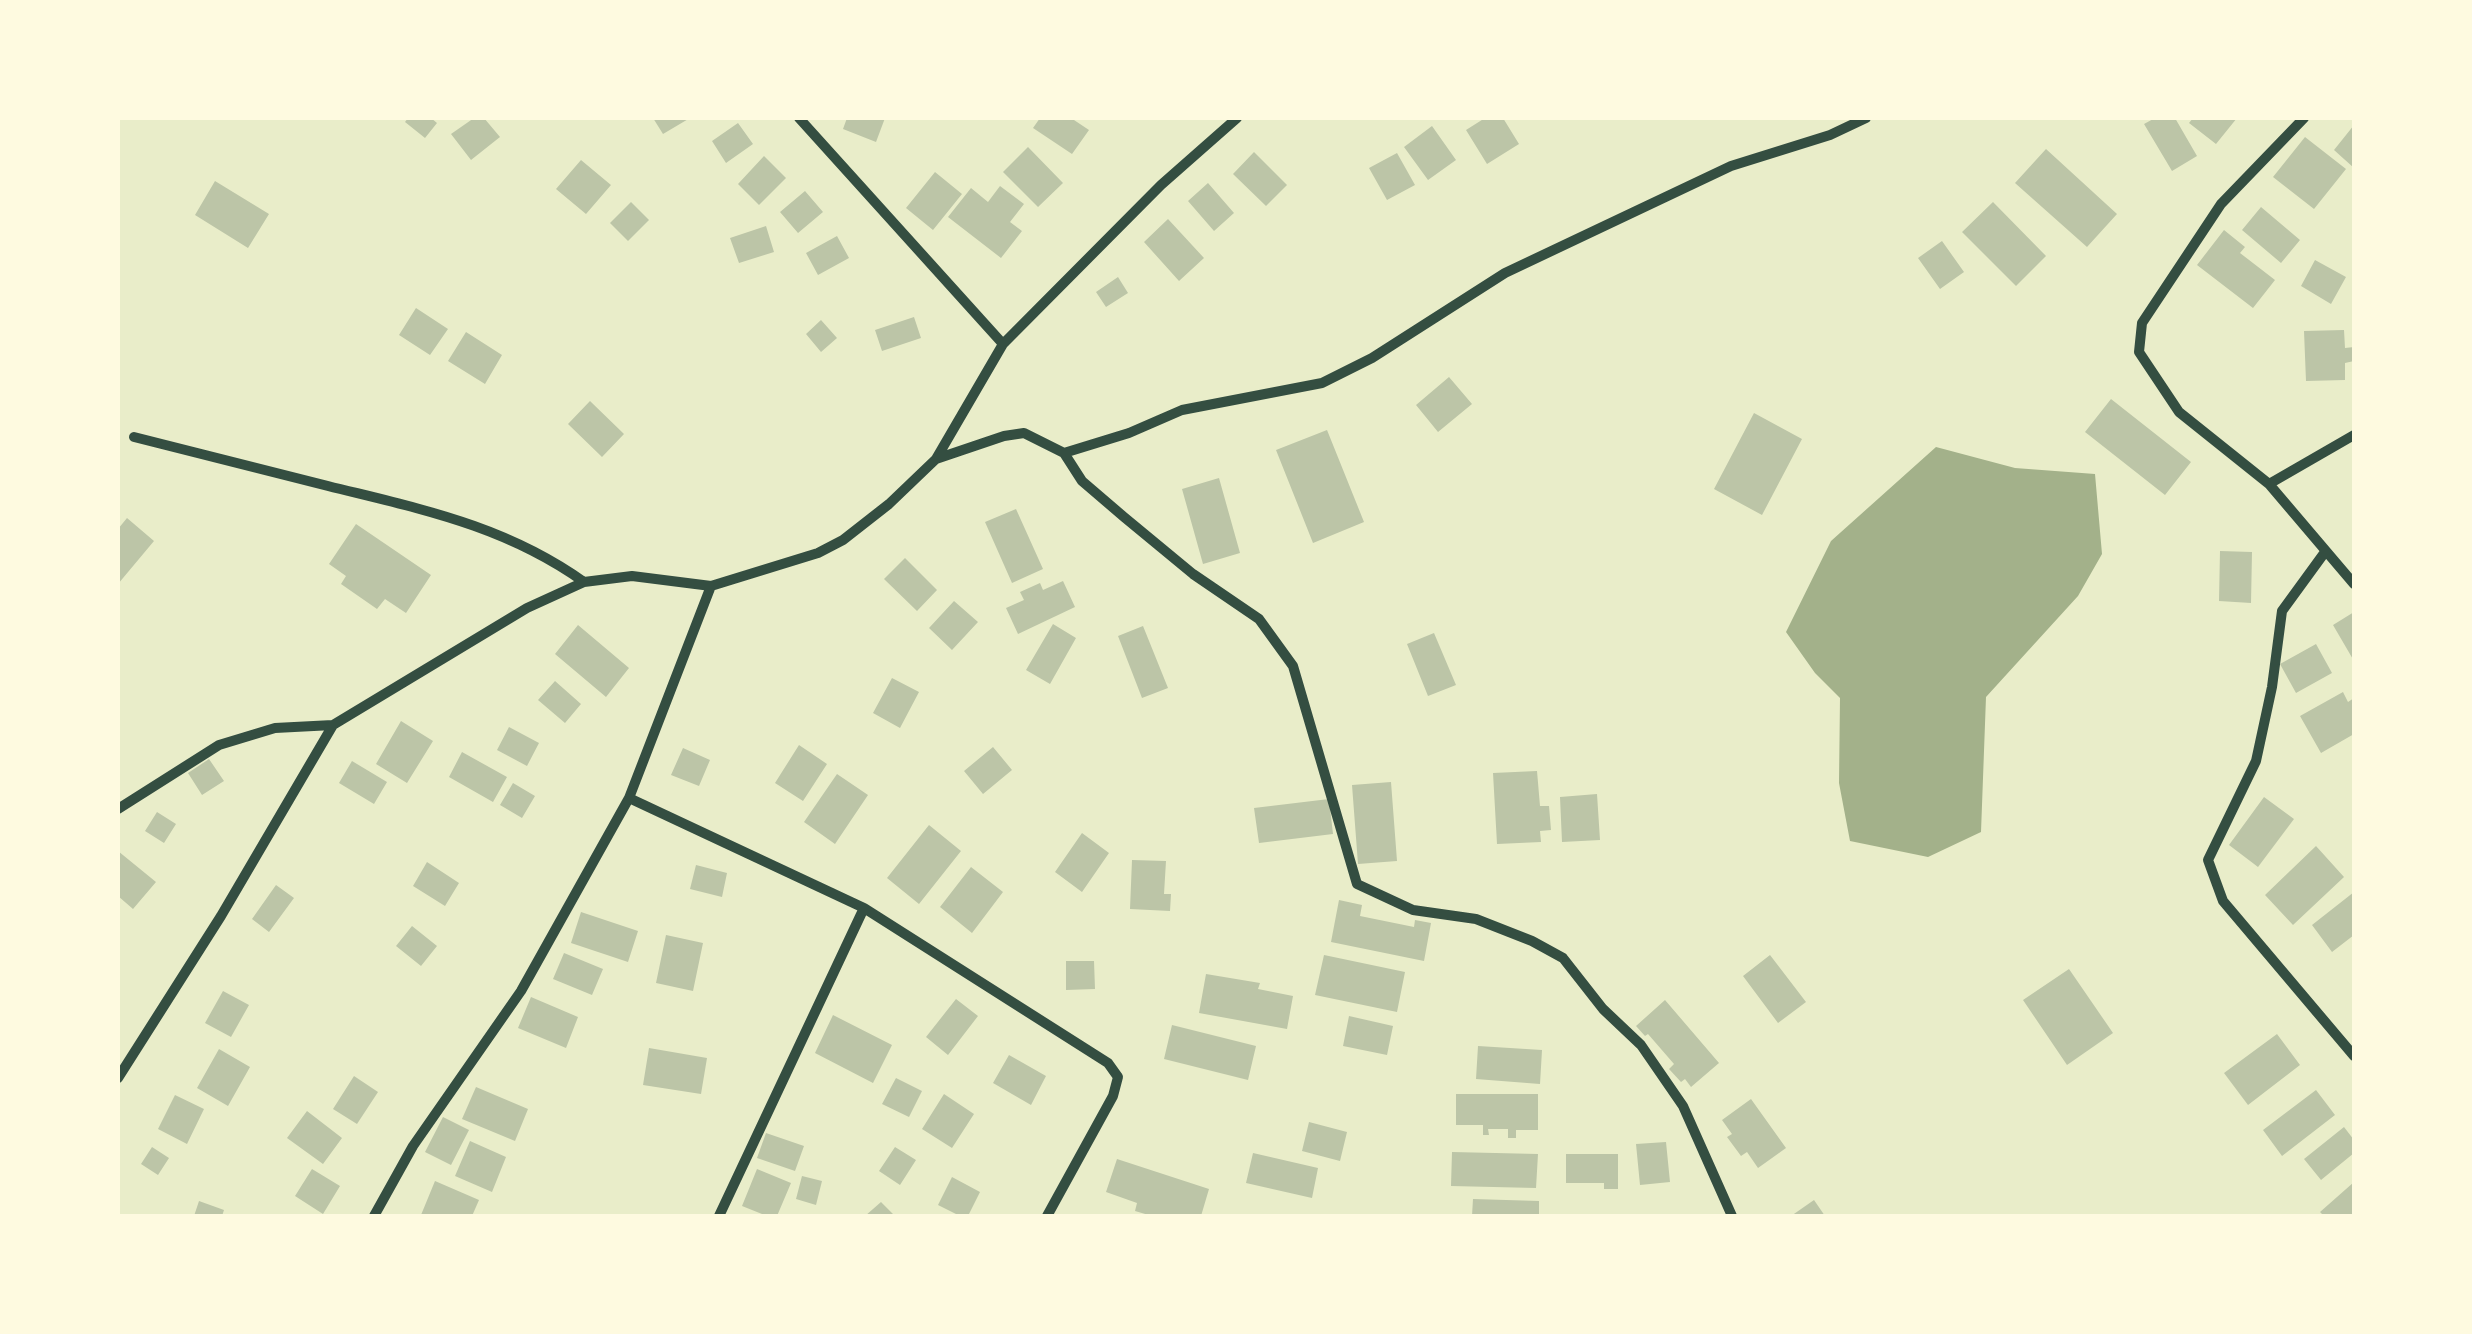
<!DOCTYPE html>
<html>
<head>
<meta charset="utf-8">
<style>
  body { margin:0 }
  #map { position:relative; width:2472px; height:1334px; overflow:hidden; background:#e9edc9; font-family:"Roboto Condensed",sans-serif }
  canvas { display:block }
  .frame { position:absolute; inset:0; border:120px solid #fefae0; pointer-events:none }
</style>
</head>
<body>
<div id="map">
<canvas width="2472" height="1334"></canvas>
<div class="frame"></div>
</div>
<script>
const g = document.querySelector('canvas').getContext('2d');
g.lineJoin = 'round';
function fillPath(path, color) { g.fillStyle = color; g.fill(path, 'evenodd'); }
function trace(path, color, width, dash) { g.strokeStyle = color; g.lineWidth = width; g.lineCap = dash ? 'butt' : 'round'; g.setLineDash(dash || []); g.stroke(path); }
fillPath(new Path2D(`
  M1936,447l79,21 80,6 7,80 -24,42 -92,101 -5,135 -53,25 -78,-16 -11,-58 1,-85 -25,-25 -29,-41 45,-91z`), '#a3b18a');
fillPath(new Path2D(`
  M408,118h23l6,5 -12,15 -20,-16z
  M474,118h10l16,19 -29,23 -20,-26z
  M653,118h37l-27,16z
  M847,118h38l-9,24 -33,-13z
  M1040,118h31l18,12 -17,24 -39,-26z
  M1485,118h18l16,26 -32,20 -21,-34z
  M2155,118h20l22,38 -25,15 -28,-47z
  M2193,118h44l-21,26 -27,-21z
  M738,123l15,21 -27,19 -14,-22z
  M2354,125v43l-20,-18z
  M1432,126l24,34 -28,20 -24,-33z
  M2305,137l41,32 -32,40 -41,-32z
  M1028,147l35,36 -25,24 -35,-35z
  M2046,149l71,65 -30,33 -72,-64z
  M1254,152l33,33 -21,21 -33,-32z
  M1397,153l18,32 -28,15 -18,-32z
  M764,156l22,22 -27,27 -21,-21z
  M581,160l30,25 -25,29 -30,-25z
  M935,172l27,22 -29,36 -27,-22z
  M215,181l54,33 -21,34 -53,-33z
  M1208,183l26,30 -20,18 -26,-30z
  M1000,186l24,18 -14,18 12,9 -21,27 -53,-41 23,-29 17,14z
  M805,191l18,21 -25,21 -18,-21z
  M631,202l18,18 -21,21 -18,-18z
  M1993,202l53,54 -30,30 -54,-54z
  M2261,207l39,33 -19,23 -39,-33z
  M1168,219l36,39 -25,23 -35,-39z
  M766,226l8,26 -35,11 -9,-25z
  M2224,230l21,17 -5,6 35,27 -22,28 -56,-43z
  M837,236l12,22 -31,17 -12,-22z
  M1942,241l22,31 -24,17 -22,-31z
  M2315,260l31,17 -15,27 -30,-18z
  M1118,277l10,16 -22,14 -10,-15z
  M416,308l32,21 -18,26 -31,-20z
  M914,317l7,21 -39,13 -7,-21z
  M821,320l16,18 -16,14 -15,-18z
  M2344,330l1,18 9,-1v14l-9,2v17l-39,1 -2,-50z
  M466,332l36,23 -17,29 -37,-23z
  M1449,377l23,27 -34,28 -22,-27z
  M2111,399l80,63 -26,33 -80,-63z
  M590,401l34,33 -22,23 -34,-33z
  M1754,413l48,26 -40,76 -48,-26z
  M1327,430l37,92 -51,21 -37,-93z
  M1219,478l21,75 -37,11 -21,-75z
  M1016,509l27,60 -31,14 -27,-61z
  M127,518l27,23 -36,43v-55z
  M356,524l75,51 -25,38 -21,-14 -8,10 -36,-25 5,-8 -17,-12z
  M2220,551l32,1 -1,51 -32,-2z
  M905,558l32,32 -20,21 -33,-32z
  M1063,581l12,26 -57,27 -12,-26 18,-8 -4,-8 20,-9 3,7z
  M954,601l24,21 -26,28 -23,-22z
  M2354,612v49l-21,-36z
  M1053,624l23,14 -26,46 -24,-14z
  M578,625l51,43 -23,29 -51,-43z
  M1143,626l25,62 -26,10 -24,-62z
  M1434,633l22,52 -28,11 -21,-52z
  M2316,644l16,29 -36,20 -16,-29z
  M892,678l27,14 -19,36 -27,-15z
  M555,681l26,23 -16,19 -27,-23z
  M2343,692l5,10 6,-4 -2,26 2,10 -33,19 -21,-37z
  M401,721l32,20 -26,42 -31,-19z
  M509,727l30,16 -12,23 -30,-16z
  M799,745l28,19 -24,37 -28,-18z
  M993,747l19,23 -29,24 -19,-23z
  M683,748l27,12 -11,26 -28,-11z
  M462,752l45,25 -14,25 -44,-25z
  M209,759l15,22 -22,14 -14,-22z
  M352,761l35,21 -13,22 -35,-21z
  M1537,771l3,35h9l2,24 -11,1 1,11 -44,2 -4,-71z
  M837,774l31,21 -33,49 -31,-22z
  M1391,782l6,79 -39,3 -6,-79z
  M513,783l22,13 -13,22 -22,-13z
  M1597,794l3,46 -38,2 -2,-45z
  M2264,797l30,22 -36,48 -29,-22z
  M1329,799l4,35 -74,9 -5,-35z
  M157,812l19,12 -12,19 -19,-12z
  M929,825l32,26 -42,53 -32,-26z
  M1082,833l27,20 -27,39 -27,-20z
  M2316,846l28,31 -51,48 -28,-30z
  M118,851l38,31 -23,27 -15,-13z
  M1132,860l34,1 -2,33h7l-1,17 -40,-2z
  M427,862l32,21 -14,23 -32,-20z
  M696,865l31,8 -5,24 -32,-8z
  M971,867l32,25 -31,41 -32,-26z
  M276,885l18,13 -25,34 -17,-13z
  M2354,892v43l-22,17 -20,-27z
  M1339,900l23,5 -2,11 54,11 1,-7 16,3 -7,38 -93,-19z
  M581,912l57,19 -10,31 -57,-19z
  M412,926l25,20 -16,20 -25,-20z
  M666,935l37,8 -10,48 -37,-8z
  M564,953l39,16 -11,26 -39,-16z
  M1324,955l81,17 -8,40 -82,-17z
  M1770,955l36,47 -28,21 -35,-47z
  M1066,961h28l1,28 -29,1z
  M2069,969l44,64 -46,32 -44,-65z
  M1206,974l54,9 -2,6 35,7 -6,33 -88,-16z
  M223,991l26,14 -18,32 -26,-14z
  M531,997l47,20 -12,31 -48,-20z
  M956,999l22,17 -30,39 -22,-18z
  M1665,1000l54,63 -28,24 -6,-8 -4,3 -12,-13 5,-5 -26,-30 -3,2 -9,-10z
  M833,1015l59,30 -19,38 -58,-30z
  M1349,1016l44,10 -6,29 -44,-9z
  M1172,1025l84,21 -8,34 -84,-21z
  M2277,1034l23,31 -52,40 -24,-32z
  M1478,1046l64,4 -2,34 -64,-5z
  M649,1048l58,10 -6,36 -58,-9z
  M219,1049l31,18 -22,39 -31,-18z
  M1009,1055l37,21 -15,29 -38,-22z
  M354,1076l24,16 -21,32 -24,-15z
  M896,1078l26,13 -13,26 -27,-13z
  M476,1087l52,22 -13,32 -53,-22z
  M2316,1090l19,25 -53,41 -19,-26z
  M944,1094l30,20 -22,34 -30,-19z
  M1456,1094h82v36h-22v8h-8v-9h-20l1,6h-6v-10h-27z
  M175,1095l29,14 -17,35 -29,-15z
  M1751,1099l35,49 -28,20 -11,-16 -6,4 -14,-19 5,-3 -10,-14z
  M307,1111l35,27 -19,26 -36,-26z
  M443,1117l26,13 -18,35 -26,-13z
  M1309,1122l38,10 -7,29 -38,-10z
  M2344,1127l10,13v13l-33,27 -17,-21z
  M766,1133l38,13 -9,25 -38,-13z
  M470,1141l36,16 -14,35 -37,-16z
  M1666,1142l4,40 -30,3 -4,-41z
  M152,1147l17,11 -11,17 -17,-11z
  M895,1147l21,13 -16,25 -21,-14z
  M1452,1152l86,2 -2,34 -85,-2z
  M1253,1153l65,15 -6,30 -66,-15z
  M1566,1154h52v35h-14v-6h-38z
  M1117,1159l92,30 -8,27 -32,-2 -1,2h-16l-17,-5 2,-8 -31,-11z
  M312,1169l28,17 -17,28 -28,-18z
  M757,1169l34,14 -14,33h-10l-25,-10z
  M802,1176l20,5 -6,24 -20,-6z
  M952,1177l28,15 -12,24h-8l-22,-11z
  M435,1181l44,19 -7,16 -51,-1z
  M2354,1182v34h-30l-4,-4z
  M1473,1199l66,2v15h-67z
  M1814,1200l11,16h-34z
  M199,1201l25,9 -2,6h-28z
  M881,1202l14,14h-30z`), '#bcc5a7');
trace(new Path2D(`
  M799,118l204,226
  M2304,118l-83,86 -79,119 -3,29 40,60 90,72 85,-49
  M134,437c65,16 129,33 194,49 92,23 176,39 256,96
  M1064,453l18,28 42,36 69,57 66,45 34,47 64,218 56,26 63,9 56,22 31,17 40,51 38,36 42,61 49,110
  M936,459l68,-23 20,-3 40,20 65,-20 53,-23 140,-27 50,-25 133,-85 226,-107 99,-31 36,-17
  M2269,484l85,100
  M2325,552l-43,59 -10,76 -16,74 -48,99 15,41 131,155
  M629,798l235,110
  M118,809l101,-64 56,-17 58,-3 194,-117 57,-26 48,-6 79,10 107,-33 25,-13 46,-36 47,-45 67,-115 158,-159 76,-67
  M118,1078l103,-162 112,-191
  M374,1216l39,-70 108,-155 108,-193 82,-212
  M719,1216l145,-308 244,155 10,14 -5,19 -66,120`), '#344e41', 10);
</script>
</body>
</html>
